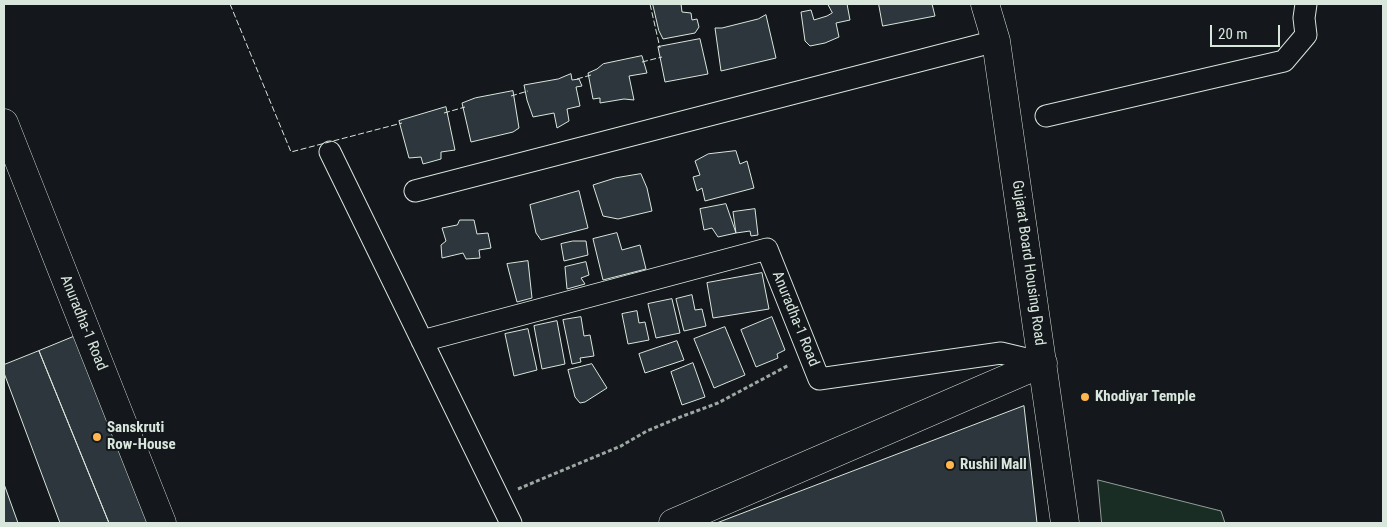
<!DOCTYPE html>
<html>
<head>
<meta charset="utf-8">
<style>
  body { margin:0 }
  #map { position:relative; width:1387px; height:527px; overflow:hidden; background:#14181c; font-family:"Roboto Condensed",sans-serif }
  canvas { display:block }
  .frame { position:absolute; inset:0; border:5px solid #d8e6dc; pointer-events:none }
  .scale { position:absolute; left:1210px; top:25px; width:70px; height:22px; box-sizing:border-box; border:2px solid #d8e6dc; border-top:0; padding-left:6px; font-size:15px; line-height:18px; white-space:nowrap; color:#d8e6dc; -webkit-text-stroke:4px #14181c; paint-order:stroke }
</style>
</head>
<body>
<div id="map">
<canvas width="1387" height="527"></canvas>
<div class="frame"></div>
<div class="scale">20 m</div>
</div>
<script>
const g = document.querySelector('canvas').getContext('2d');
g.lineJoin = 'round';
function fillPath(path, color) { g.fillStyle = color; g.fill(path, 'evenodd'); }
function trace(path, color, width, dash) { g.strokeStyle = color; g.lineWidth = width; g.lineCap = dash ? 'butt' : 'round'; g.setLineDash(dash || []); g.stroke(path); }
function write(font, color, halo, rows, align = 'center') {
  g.font = font + ' "Roboto Condensed",sans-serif'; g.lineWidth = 4; g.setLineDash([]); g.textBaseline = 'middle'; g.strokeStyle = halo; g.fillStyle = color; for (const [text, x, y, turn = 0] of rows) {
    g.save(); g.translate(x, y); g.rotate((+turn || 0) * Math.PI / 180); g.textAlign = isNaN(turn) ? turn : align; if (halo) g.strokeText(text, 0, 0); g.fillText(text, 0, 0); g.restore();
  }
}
const green = new Path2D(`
  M1098,480l123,31 4,12h-123z`);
fillPath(green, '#1a2d24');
trace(green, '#939e99', 1);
const building = new Path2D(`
  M653,4h28l1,8 9,1 1,7 5,-1 2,8 -4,6 -32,6 -4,-8z
  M828,4h19l3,16 -14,3 3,14 -14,6 -15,3 -5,-5 -4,-29 10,-2 3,10 13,-4 5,-3z
  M879,4h53l3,12 -52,10z
  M766,15l10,43 -55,13 -6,-43h7l36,-9z
  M700,39l8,35 -43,8 -7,-35z
  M642,56l5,17 -18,3 5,24 -10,-1 -24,4v-5l-7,1 -5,-26 9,-4 6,-5z
  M571,74l1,6 7,-1 3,7 -6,1 4,19 -13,3 2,12 -12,7 -3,-15 -21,4 -6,-17 -3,-15 34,-6z
  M513,91l6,37 -6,4 -42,10 -9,-39 13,-5z
  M446,107l9,43 -14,2v7l-18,5 -2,-7 -12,1 -10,-37z
  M736,151l4,13 7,-3 7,27 -49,13 -3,-13 -5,3 -4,-14 7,-2 -5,-14 13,-7z
  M641,174l6,14 5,23 -34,8 -15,-3 -10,-31 22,-7z
  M579,191l9,37 -47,12 -5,-7 -6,-28z
  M726,204l10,29 -18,4 -6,-9 -8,2 -4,-21z
  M755,209l3,26 -7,1 -1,-5 -14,2 -3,-21z
  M460,220h14l3,14 11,-1 3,15 -12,2 1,8 -14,1 -3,-6 -21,5 -1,-13 5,-4 -4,-13 15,-3z
  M617,233l5,17 18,-5 6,24 -43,11 -10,-41z
  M573,241h13l2,14 -24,6 -3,-17z
  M528,261l4,37 -15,4 -10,-38z
  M586,262l3,13 -8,3 4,6 -18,5 -2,-22z
  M762,273l7,36 -56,9 -6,-35z
  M692,295l3,15 7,-1 4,17 -22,5 -8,-32z
  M672,299l8,34 -24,5 -8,-34z
  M637,311l2,12 6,-1 4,18 -21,4 -6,-30z
  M581,317l3,19 6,-1 4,21 -14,2 1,4 -9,2 -9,-44z
  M772,317l13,33 -8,4 1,4 -22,9 -15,-37z
  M557,321l8,43 -23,5 -8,-43z
  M725,327l20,48 -31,13 -20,-49z
  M528,329l9,41 -23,6 -9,-42z
  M78,335l77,188h-46l-70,-172z
  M677,341l7,19 -39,13 -6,-19z
  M39,351l70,172h-49l-56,-150v-8z
  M693,363l12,34 -23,8 -11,-33z
  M592,364l15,24 -22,14 -5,1 -5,-6 -7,-27z
  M1024,406l13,117h-320z
  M4,484l14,39h-14z`);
fillPath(building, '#2c363c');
trace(building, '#d8e6dc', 1);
const street = new Path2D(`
  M1046,116l238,-55 22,-26 -2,-17 2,-14
  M330,152l181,371
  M415,191l581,-150
  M422,341l345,-92 52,130 182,-26 42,10`);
const secondary = new Path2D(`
  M985,4l11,37 69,482
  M4,123l158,400
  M673,523l370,-160`);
trace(street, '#d8e6dc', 23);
trace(secondary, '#d8e6dc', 29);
trace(new Path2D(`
  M518,489l103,-43 26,-15 36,-15 35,-13 71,-38`), '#9da8a2', 3, [4, 2.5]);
trace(street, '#14181c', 21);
trace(secondary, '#14181c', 28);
trace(new Path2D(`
  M230,4l61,148 111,-29
  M650,4l10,44
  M642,62l20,-5
  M577,79l14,-4
  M511,96l17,-5
  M444,113l21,-6`), '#d8e6dc', 1, [6, 2.5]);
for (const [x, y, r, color] of [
  [1085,397,5,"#ffb74d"],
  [97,437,5,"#ffb74d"],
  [950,465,5,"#ffb74d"]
]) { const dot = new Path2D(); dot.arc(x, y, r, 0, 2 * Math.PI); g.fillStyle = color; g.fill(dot); trace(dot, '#14181c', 2); }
write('15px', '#d8e6dc', '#14181c', [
  ["Gujarat Board Housing Road",1028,263,82],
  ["Anuradha-1 Road",795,319,68],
  ["Anuradha-1 Road",83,323,68]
]);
write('bold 15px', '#d8e6dc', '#14181c', [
  ["Khodiyar Temple",1095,397],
  ["Sanskruti",107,428],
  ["Row-House",107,445],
  ["Rushil Mall",960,465]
], 'left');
</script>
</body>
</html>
